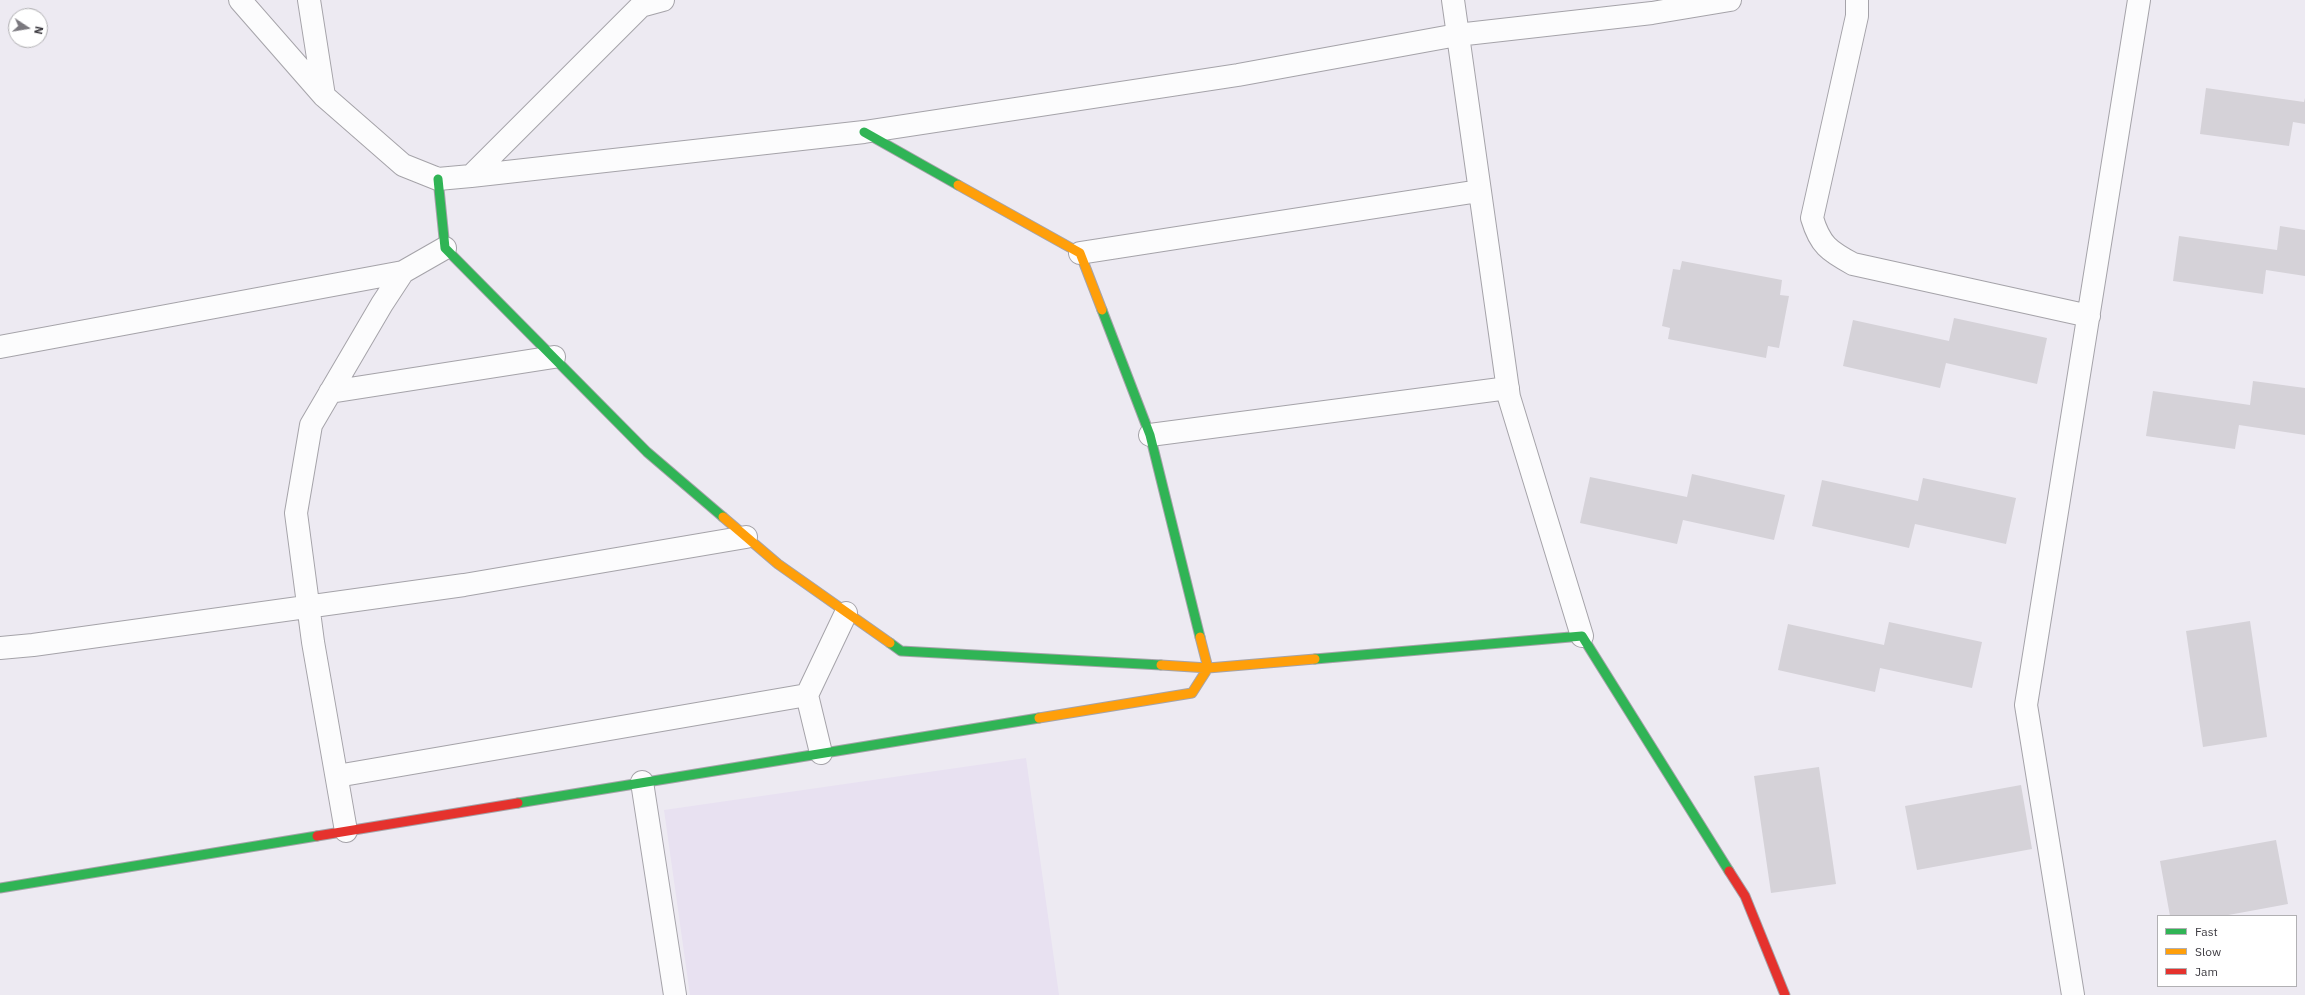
<!DOCTYPE html>
<html>
<head>
<meta charset="utf-8">
<style>
  body { margin:0 }
  #map { position:relative; width:2305px; height:995px; overflow:hidden; background:#edeaf2; font-family:"IBM Plex Sans",sans-serif }
  canvas { display:block }
  .legend { position:absolute; left:2157px; top:915px; width:140px; height:72px; box-sizing:border-box; background:#fff; border:1px solid #b1b0b3; margin:0; padding:5px 7px; list-style:none; font-size:12px; color:#3c3a40 }
  .legend li { display:flex; align-items:center; gap:8px; height:20px }
  .legend b { width:20px; border:1px solid #b1b0b3 }
  .north { position:absolute; left:8px; top:8px; width:40px; height:40px; box-sizing:border-box; background:#fff; border:1px solid #b1b0b3; border-radius:50%; rotate:102deg; font-size:11px; font-weight:700; line-height:16px; text-align:center; color:#3c3a40 }
  .north::after { content:''; display:block; margin:auto; width:14px; height:18px; background:#7a787e; clip-path:polygon(50% 0,100% 100%,50% 72%,0 100%) }
</style>
</head>
<body>
<div id="map">
<canvas width="2305" height="995"></canvas>
<ul class="legend">
<li><b style="height:5px;background:#30b455"></b>Fast</li>
<li><b style="height:5px;background:#ff9f0a"></b>Slow</li>
<li><b style="height:5px;background:#e5322d"></b>Jam</li>
</ul>
<div class="north">N</div>
</div>
<script>
const g = document.querySelector('canvas').getContext('2d');
g.lineJoin = 'round';
function fillPath(path, color) { g.fillStyle = color; g.fill(path, 'evenodd'); }
function trace(path, color, width, dash) { g.strokeStyle = color; g.lineWidth = width; g.lineCap = dash ? 'butt' : 'round'; g.setLineDash(dash || []); g.stroke(path); }
fillPath(new Path2D(`
  M1026,758l33,237h-369l-26,-185z`), '#e8e1f1');
fillPath(new Path2D(`
  M2206,88l98,14 1,-4v26l-12,-2 -4,24 -89,-12z
  M2280,226l25,4v46l-39,-6 -3,24 -90,-13 6,-45 98,14z
  M1682,261l100,19 -2,15 9,1 -10,52 -11,-2 -2,12 -98,-19 2,-11 -8,-2 11,-57 7,1z
  M1954,318l93,20 -10,46 -91,-21 -6,25 -97,-22 10,-46 96,21z
  M2253,381l52,7v47l-66,-10 -4,24 -89,-13 7,-45 97,14z
  M1692,474l93,21 -11,45 -91,-20 -6,24 -97,-21 10,-46 97,20z
  M1923,478l93,20 -10,46 -91,-20 -6,24 -97,-22 10,-46 96,21z
  M2250,621l17,116 -64,10 -17,-116z
  M1889,622l93,20 -10,46 -92,-20 -5,24 -97,-22 10,-46 96,21z
  M1819,767l17,117 -65,9 -17,-117z
  M2021,785l11,64 -115,21 -12,-64z
  M2276,840l12,64 -65,12h-53l-10,-55z`), '#d5d2d8');
const street = new Path2D(`
  M240,0l84,96 79,69 35,14 33,-3 170,-170 22,-6
  M309,0l15,96
  M1453,0l56,397 73,239
  M1857,0v16l-45,202c8,27 17,33 41,46l236,52
  M471,176l393,-44 374,-57 219,-40 195,-22 78,-13
  M1080,253l399,-62
  M0,347l403,-75
  M330,392l224,-35
  M1150,435l358,-47
  M0,648l33,-3 431,-60 282,-48
  M821,753l-14,-58 39,-82
  M337,776l470,-81
  M642,782l33,213
  M346,831l-33,-189 -17,-129 15,-88 71,-121 21,-32 42,-24
  M2073,995l-47,-290 113,-705`);
const fast = new Path2D(`
  M864,132l94,53
  M438,179l7,69 202,204 76,65
  M1102,310l48,125 50,202
  M890,643l11,8 260,14
  M1315,659l267,-23 147,235
  M518,803l521,-85
  M0,888l317,-52`);
const slow = new Path2D(`
  M958,185l122,68 22,57
  M723,517l55,47 112,79
  M1161,665l47,3 107,-9
  M1039,718l153,-25 16,-25 -8,-31`);
const jam = new Path2D(`
  M317,836l201,-33
  M1729,871l16,25 40,99`);
trace(street, '#a5a3a9', 24);
trace(fast, '#a5a3a9', 11);
trace(slow, '#a5a3a9', 11);
trace(jam, '#a5a3a9', 11);
trace(street, '#fcfcfd', 22);
trace(fast, '#30b455', 9);
trace(slow, '#ff9f0a', 9);
trace(jam, '#e5322d', 9);
</script>
</body>
</html>
